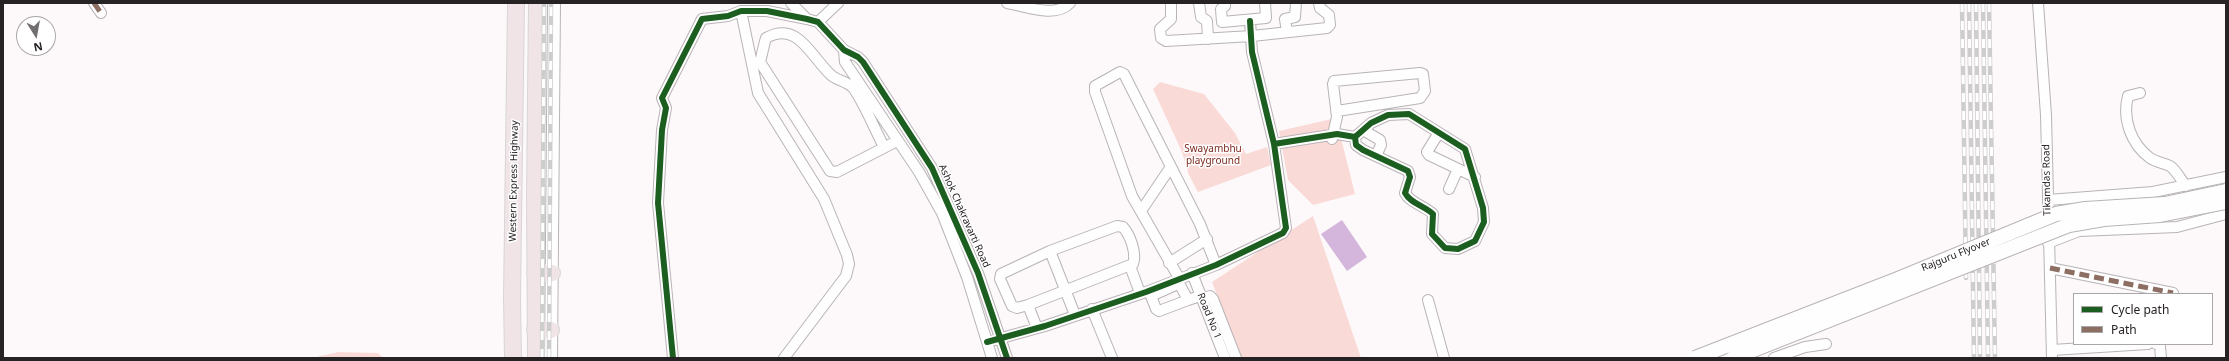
<!DOCTYPE html>
<html>
<head>
<meta charset="utf-8">
<style>
  body { margin:0 }
  #map { position:relative; width:2229px; height:361px; overflow:hidden; background:#fdf9fb; font-family:"Noto Sans",sans-serif }
  canvas { display:block }
  .frame { position:absolute; inset:0; border:4px solid #272224; pointer-events:none }
  .legend { position:absolute; left:2073px; top:293px; width:140px; height:52px; box-sizing:border-box; background:#fff; border:1px solid #a9a7a7; margin:0; padding:5px 7px; list-style:none; font-size:12px; color:#272224 }
  .legend li { display:flex; align-items:center; gap:8px; height:20px }
  .legend b { width:20px; border:1px solid #a9a7a7 }
  .north { position:absolute; left:16px; top:16px; width:40px; height:40px; box-sizing:border-box; background:#fff; border:1px solid #a9a7a7; border-radius:50%; rotate:169deg; font-size:11px; font-weight:700; line-height:16px; text-align:center; color:#272224 }
  .north::after { content:''; display:block; margin:auto; width:14px; height:18px; background:#726d6f; clip-path:polygon(50% 0,100% 100%,50% 72%,0 100%) }
</style>
</head>
<body>
<div id="map">
<canvas width="2229" height="361"></canvas>
<div class="frame"></div>
<ul class="legend">
<li><b style="height:5px;background:#1b5e20"></b>Cycle path</li>
<li><b style="height:5px;background:#8d6e63"></b>Path</li>
</ul>
<div class="north">N</div>
</div>
<script>
const g = document.querySelector('canvas').getContext('2d');
g.lineJoin = 'round';
function fillPath(path, color) { g.fillStyle = color; g.fill(path, 'evenodd'); }
function trace(path, color, width, dash) { g.strokeStyle = color; g.lineWidth = width; g.lineCap = dash ? 'butt' : 'round'; g.setLineDash(dash || []); g.stroke(path); }
function write(font, color, halo, rows, align = 'center') {
  g.font = font + ' "Noto Sans",sans-serif'; g.lineWidth = 3; g.setLineDash([]); g.textBaseline = 'middle'; g.strokeStyle = halo; g.fillStyle = color; for (const [text, x, y, turn = 0] of rows) {
    g.save(); g.translate(x, y); g.rotate((+turn || 0) * Math.PI / 180); g.textAlign = isNaN(turn) ? turn : align; if (halo) g.strokeText(text, 0, 0); g.fillText(text, 0, 0); g.restore();
  }
}
fillPath(new Path2D(`
  M1160,82l44,12 31,39 11,21 21,-7 4,18 -73,27 -9,-17 -7,-23 -29,-63z
  M1336,118l19,76 -42,11 -25,-25 -9,-49z
  M1313,216l48,142h-120l-29,-76z
  M338,352l40,1 5,5h-71z`), '#fadad6');
fillPath(new Path2D(`
  M1342,220l25,37 -20,14 -26,-37z`), '#d4b6dc');
const minor = new Path2D(`
  M94,3l7,10
  M791,3l16,16
  M1007,3c18,3 48,16 63,0
  M1171,3v16l-11,10 1,9 5,3 86,-5 75,-8 3,-3 -1,-10 -9,-7 -1,-5
  M1199,3l2,14 6,4 1,18
  M1225,3v3l-4,3 1,13 44,-4 -1,-15
  M2038,3l8,112 6,243
  M741,11l17,82 66,106 23,56 2,9 -3,12 -62,82
  M818,22l20,-19
  M1287,32l-2,-13 10,-2 1,-14
  M844,50l1,12 74,110 23,41 25,64 25,81
  M2140,93l-12,3c-6,23 3,48 22,62 6,4 14,5 20,8 6,4 11,14 16,20
  M1363,130l17,10 1,5 -5,11
  M1438,134l-11,18 2,3 46,22
  M1332,139l5,-22 -4,-33 1,-3 86,-8 3,1 2,17 -5,7 -83,13
  M1274,144l63,-10 18,3 16,-14 17,-8 21,-1 56,35 18,59 1,14 -9,19 -17,8 -13,-1 -13,-14 1,-20c-8,-8 -23,-11 -28,-21l5,-16 -2,-6 -45,-21 -7,-5 -1,-8
  M884,147c-10,-19 -18,-40 -30,-58 -6,-8 -17,-8 -23,-14 -20,-18 -33,-55 -65,-37 -1,2 -5,21 -6,24l70,109 7,1 60,-31
  M1449,189l9,-20
  M2048,200l105,-8 73,-15
  M1141,211l29,-43
  M2048,243l31,-12 98,-4 49,-13
  M1050,251l25,64
  M1169,263l38,-24
  M1130,266l10,27
  M2050,268l123,25
  M1192,273l33,85
  M1179,278l-47,-82 -37,-104v-6l25,-14 4,2 76,150 16,41
  M1202,299l8,-3 3,3 23,59
  M1188,300l-8,-15 -2,-1 -27,12 5,13 3,2 29,-11 12,-4
  M1428,300l16,58
  M1028,305l-11,3 -5,-2 -12,-27 1,-5 49,-23 67,-25 6,1c7,8 14,26 10,37l-105,41 9,23
  M1092,309l20,49
  M987,342l58,-16 101,-34 70,-27 67,-32 3,-5 -12,-84 -22,-92 -2,-31
  M2156,344l4,2 1,12
  M2052,350l96,-6
  M673,358l-15,-155 4,-73 4,-22 -4,-10 40,-79 26,-3 13,-5h26l40,8 11,3 26,28 14,7 5,5 69,106 46,105 29,85
  M1774,358l31,-11 21,-3`);
const tertiary = new Path2D(`
  M551,358l3,-355`);
const trunk = new Path2D(`
  M535,273h17
  M535,329l16,1
  M513,358l-1,-60 4,-295
  M536,358l-1,-163 2,-192`);
trace(minor, '#b8b4b6', 12);
trace(tertiary, '#b8b4b6', 14);
trace(trunk, '#d7d5d6', 18);
trace(minor, '#fffefe', 10);
trace(tertiary, '#fffefe', 12);
trace(trunk, '#f0e4e6', 16);
const rail = new Path2D(`
  M1962,3l4,275
  M1969,3l5,355
  M1976,3l4,355
  M1983,3l5,355
  M1989,3l6,355
  M542,358l2,-355
  M549,358l2,-355`);
trace(rail, '#cecdcd', 4.5);
trace(rail, '#fff', 3, [9]);
const secondaryBridge = new Path2D(`
  M1695,358l203,-79 158,-65 29,-5 80,-5 61,-13
  M1733,358l336,-133 35,-6 56,-4 66,-13`);
trace(secondaryBridge, '#b8b4b6', 16, []);
trace(secondaryBridge, '#fffefe', 14);
trace(new Path2D(`
  M94,3l7,10
  M2050,268l123,25`), '#8d6e63', 5, [10, 5]);
trace(new Path2D(`
  M1274,144l63,-10 18,3 16,-14 17,-8 21,-1 56,35 18,59 1,14 -9,19 -17,8 -13,-1 -13,-14 1,-20c-8,-8 -23,-11 -28,-21l5,-16 -2,-6 -45,-21 -7,-5 -1,-8
  M987,342l58,-16 101,-34 70,-27 67,-32 3,-5 -12,-84 -22,-92 -2,-31
  M673,358l-15,-155 4,-73 4,-22 -4,-10 40,-79 26,-3 13,-5h26l40,8 11,3 26,28 14,7 5,5 69,106 46,105 29,85`), '#1b5e20', 6);
write('10px', '#7c2a1e', '#fff', [
  ["Swayambhu",1213,149],
  ["playground",1213,161]
]);
write('10px', '#272224', '#fff', [
  ["Tikamdas Road",2047,180,-91],
  ["Western Express Highway",514,181,-89],
  ["Ashok Chakravarti Road",964,216,66],
  ["Rajguru Flyover",1956,255,-22],
  ["Road No 1",1209,316,68]
]);
</script>
</body>
</html>
